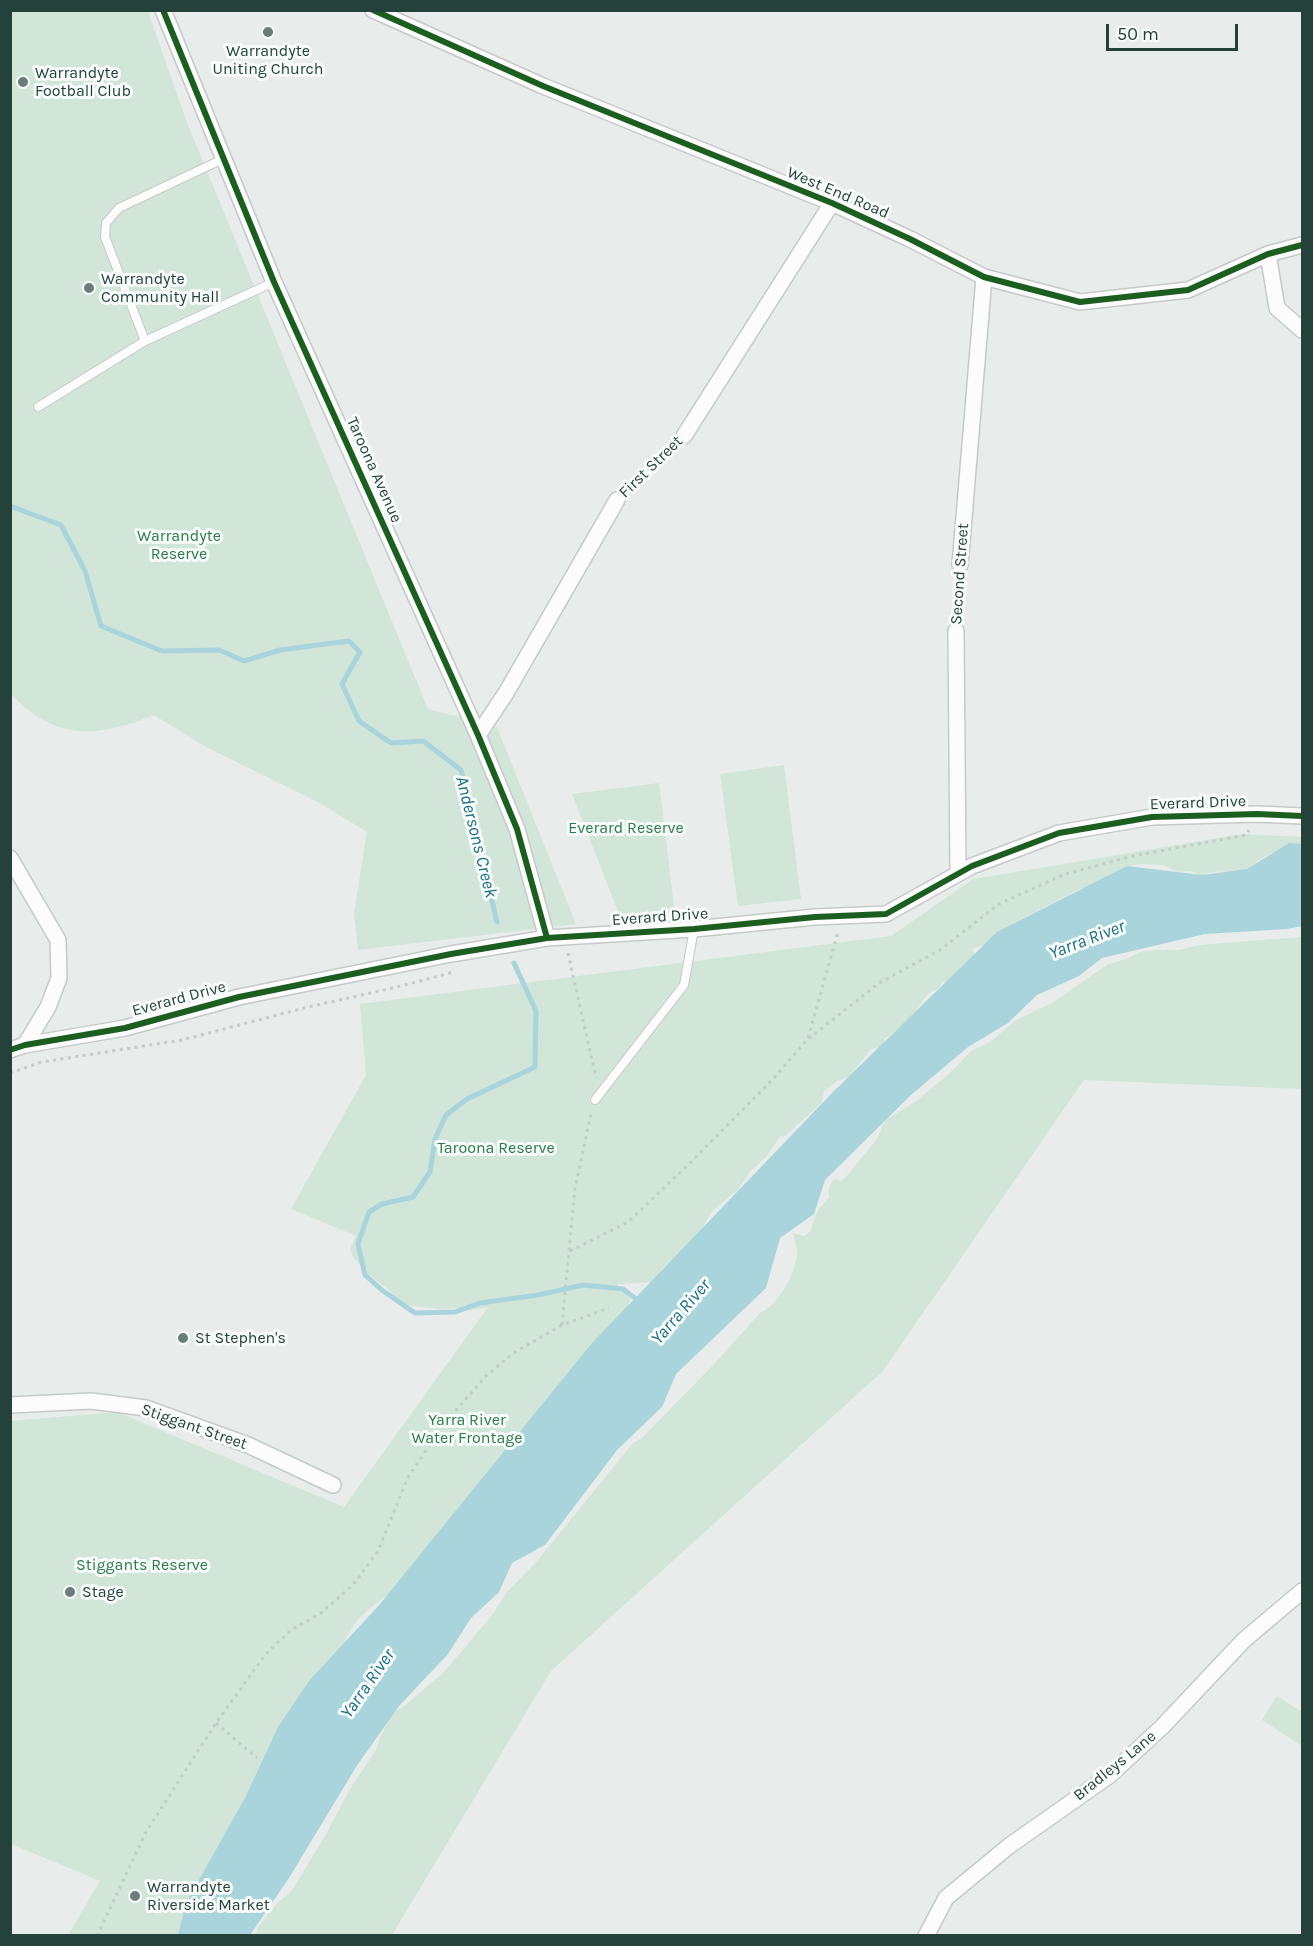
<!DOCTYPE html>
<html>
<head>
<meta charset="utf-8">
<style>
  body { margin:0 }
  #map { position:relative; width:1313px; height:1946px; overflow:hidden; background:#e8edeb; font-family:Karla,sans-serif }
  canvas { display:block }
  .frame { position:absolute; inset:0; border:12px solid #24423a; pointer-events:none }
  .scale { position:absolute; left:1106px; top:24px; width:132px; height:27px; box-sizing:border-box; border:3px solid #24423a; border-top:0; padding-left:8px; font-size:18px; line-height:21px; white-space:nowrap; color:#24423a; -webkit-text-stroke:4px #f7fbf9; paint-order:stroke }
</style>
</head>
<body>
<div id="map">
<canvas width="1313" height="1946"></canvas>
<div class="frame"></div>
<div class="scale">50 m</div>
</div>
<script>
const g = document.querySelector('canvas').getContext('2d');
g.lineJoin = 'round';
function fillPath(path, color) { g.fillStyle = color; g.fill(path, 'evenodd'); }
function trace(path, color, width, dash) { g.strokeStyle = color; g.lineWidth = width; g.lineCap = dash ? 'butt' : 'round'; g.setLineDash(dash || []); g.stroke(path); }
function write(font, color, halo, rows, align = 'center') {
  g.font = font + ' Karla,sans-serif'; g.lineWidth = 6; g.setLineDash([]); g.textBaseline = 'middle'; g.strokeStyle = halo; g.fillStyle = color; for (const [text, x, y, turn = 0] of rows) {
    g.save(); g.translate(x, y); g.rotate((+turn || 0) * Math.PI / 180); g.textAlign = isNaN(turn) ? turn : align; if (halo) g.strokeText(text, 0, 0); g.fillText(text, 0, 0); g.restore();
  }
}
fillPath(new Path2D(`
  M11,11h137l38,109 242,589 69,18 79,197 -218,26 -4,-37 13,-81 -49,-30 -112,-55 -52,-32c-56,23 -100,26 -143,-21z
  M784,765l17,134 -63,7 -18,-132z
  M659,783l16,130 -54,6 -49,-125z
  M1242,834l60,3v16c-22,-3 -24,-5 -44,8 -4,2 -7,7 -11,8 -16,4 -31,0 -46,7l-10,-5 -13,1 -14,-7 -25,-1 -11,3 -26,21h-20l-63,32 -12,8 -11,12 -24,9 3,5 -27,29 -5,-1 -5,7 -8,3 -7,8 -11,17 -27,22 -3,7 -12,4 -21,27 -12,4 -13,10 -2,12 -36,32 -2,2 -3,-2 -14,21 -18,17 -10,16 -28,23 -11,21 -39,37 -1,7 -9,5 -33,2 -1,5 10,5 3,5 -1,6 -229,280c-21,18 -47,31 -56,59l-131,224 -20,23 -2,6 2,38h-125l32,-54 -89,-37v-423l106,-9 227,95 144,-200 -21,4 -12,-3 -14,1 -37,-4 -16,-16 -20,-15 -15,-17 -3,-8 6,-13 -65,-27 75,-134 -6,-71 531,-68 82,-57z
  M1302,937v152l-218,-9 -201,291 -332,300 -159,264 -137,1 4,-10 18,-23 14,-11 34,-56 26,-49 25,-37 4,-13 15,-29 2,2 5,-2 40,-34 19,-22 32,-38 13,-21 31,-32 96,-118 8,-4 75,-77 44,-49c18,-7 37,-42 37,-61 0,-7 -3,-13 -4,-19l11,3 7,-5c3,-13 6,-23 18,-33 -1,-8 0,-13 5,-19l7,2 4,-3 32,-39 8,-19 30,-18 38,-32 18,-19 19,-9 26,-22 36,-17 56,-39 18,-5 14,-7 15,-2h24l20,-5z
  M1277,1696l25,16v34l-40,-26z`), '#d1e6d8');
fillPath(new Path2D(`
  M1289,843l13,1v82l-15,3 -82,5 -103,24 -23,18 -42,19 -29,28 -40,24 -57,48 -86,85 -11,34 -34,24 -14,50 -90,86 -14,33 -44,42 -73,96 -33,18 -13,29 -28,26 -23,36 -49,52 -43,61 -67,111 -39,57h-72l8,-32 59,-105 33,-71 31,-46 71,-77 212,-261 241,-251 164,-160 130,-66 75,9 45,-6z`), '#a9d4db');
trace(new Path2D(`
  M10,506l51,19 24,46 16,55 61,25 57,-1 25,11 36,-11 69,-9 11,11 -18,32 17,37 32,22 32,-2 38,29 36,152
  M514,963l22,48 -1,56 -68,32 -21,16 -11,24 -5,33 -17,25 -31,7 -13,8 -11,32 7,31 18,16 32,22 40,-1 25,-9 58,-8 45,-10 40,4 18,14`), '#a9d4db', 5);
const lane = new Path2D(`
  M145,341l-40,-104 1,-14 13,-15 104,-49
  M38,407l107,-66 129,-59
  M595,1100l89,-115 10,-56`);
const street = new Path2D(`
  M163,10l111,272 204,453 39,94 30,109
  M373,10l170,76 289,117 78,36 74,38 96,25 108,-12 80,-36 34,-9
  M1268,254l9,54 25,22
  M684,436l148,-233
  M960,565l24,-288
  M956,631l2,241
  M478,735l28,-42 111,-193
  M10,858l48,82 1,38 -11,29 -23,38
  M10,1050l15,-5 100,-17 114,-31 212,-43 96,-16 147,-9 121,-12 71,-3 86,-48 87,-33 93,-16 105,-3 45,2
  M10,1405l81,-4 55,7 102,37 85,40
  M926,1936l20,-38 63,-52 101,-71 52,-48 82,-87 58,-49`);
trace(lane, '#c5cac8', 10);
trace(street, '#c5cac8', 18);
trace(new Path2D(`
  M627,490l45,-43
  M957,617l2,-36
  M568,953l28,125
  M808,1038l30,-106
  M10,1073l32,-11 140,-22 122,-32 97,-22 53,-14
  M570,1251l58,-29 63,-60 82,-83 34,-39 72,-57 61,-33 59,-46 66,-30 68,-18 113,-21 3,-5
  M562,1325l13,-137 17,-78
  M216,1723l41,35
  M97,1936l49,-104 70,-109 49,-68 26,-25 30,-17 32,-28 25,-34 30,-74 36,-53 42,-48 26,-22 50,-29 47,-17`), '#c3ccca', 3, [3, 4.5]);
trace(lane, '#fcfcfc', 8);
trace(street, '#fcfcfc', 15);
trace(new Path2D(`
  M163,10l111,272 204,453 39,94 30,109
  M373,10l170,76 289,117 78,36 74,38 96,25 108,-12 80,-36 34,-9
  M10,1050l15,-5 100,-17 114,-31 212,-43 96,-16 147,-9 121,-12 71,-3 86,-48 87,-33 93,-16 105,-3 45,2`), '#1b5e20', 6);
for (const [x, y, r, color] of [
  [268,32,6,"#697e78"],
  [23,82,6,"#697e78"],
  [89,288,6,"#697e78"],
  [183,1338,6,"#697e78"],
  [70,1592,6,"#697e78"],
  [135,1896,6,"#697e78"]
]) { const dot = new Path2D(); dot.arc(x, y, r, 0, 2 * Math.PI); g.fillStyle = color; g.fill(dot); trace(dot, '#f7fbf9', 2); }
write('16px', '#24423a', '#f7fbf9', [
  ["Warrandyte",268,51,"center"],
  ["Uniting Church",268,69,"center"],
  ["Warrandyte",35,73],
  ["Football Club",35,91],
  ["Warrandyte",101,279],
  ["Community Hall",101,297],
  ["St Stephen's",195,1338],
  ["Stage",82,1592],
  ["Warrandyte",147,1887],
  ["Riverside Market",147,1905]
], 'left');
write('16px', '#24423a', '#f7fbf9', [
  ["West End Road",838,193,23],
  ["First Street",651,467,-44],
  ["Taroona Avenue",374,470,66],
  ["Second Street",960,574,-86],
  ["Everard Drive",1198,803,-2],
  ["Everard Drive",660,917,-4],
  ["Everard Drive",179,999,-15],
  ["Stiggant Street",194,1427,19],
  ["Bradleys Lane",1115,1766,-39]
]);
write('16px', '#2d7a4b', '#f7fbf9', [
  ["Warrandyte",179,536],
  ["Reserve",179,554],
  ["Everard Reserve",626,828],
  ["Taroona Reserve",496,1148],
  ["Yarra River",467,1420],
  ["Water Frontage",467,1438],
  ["Stiggants Reserve",142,1565]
]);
write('italic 18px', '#1c6f80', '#f7fbf9', [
  ["Andersons Creek",476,837,76],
  ["Yarra River",1087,940,-21],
  ["Yarra River",681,1312,-49],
  ["Yarra River",368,1684,-55]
]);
</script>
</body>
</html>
